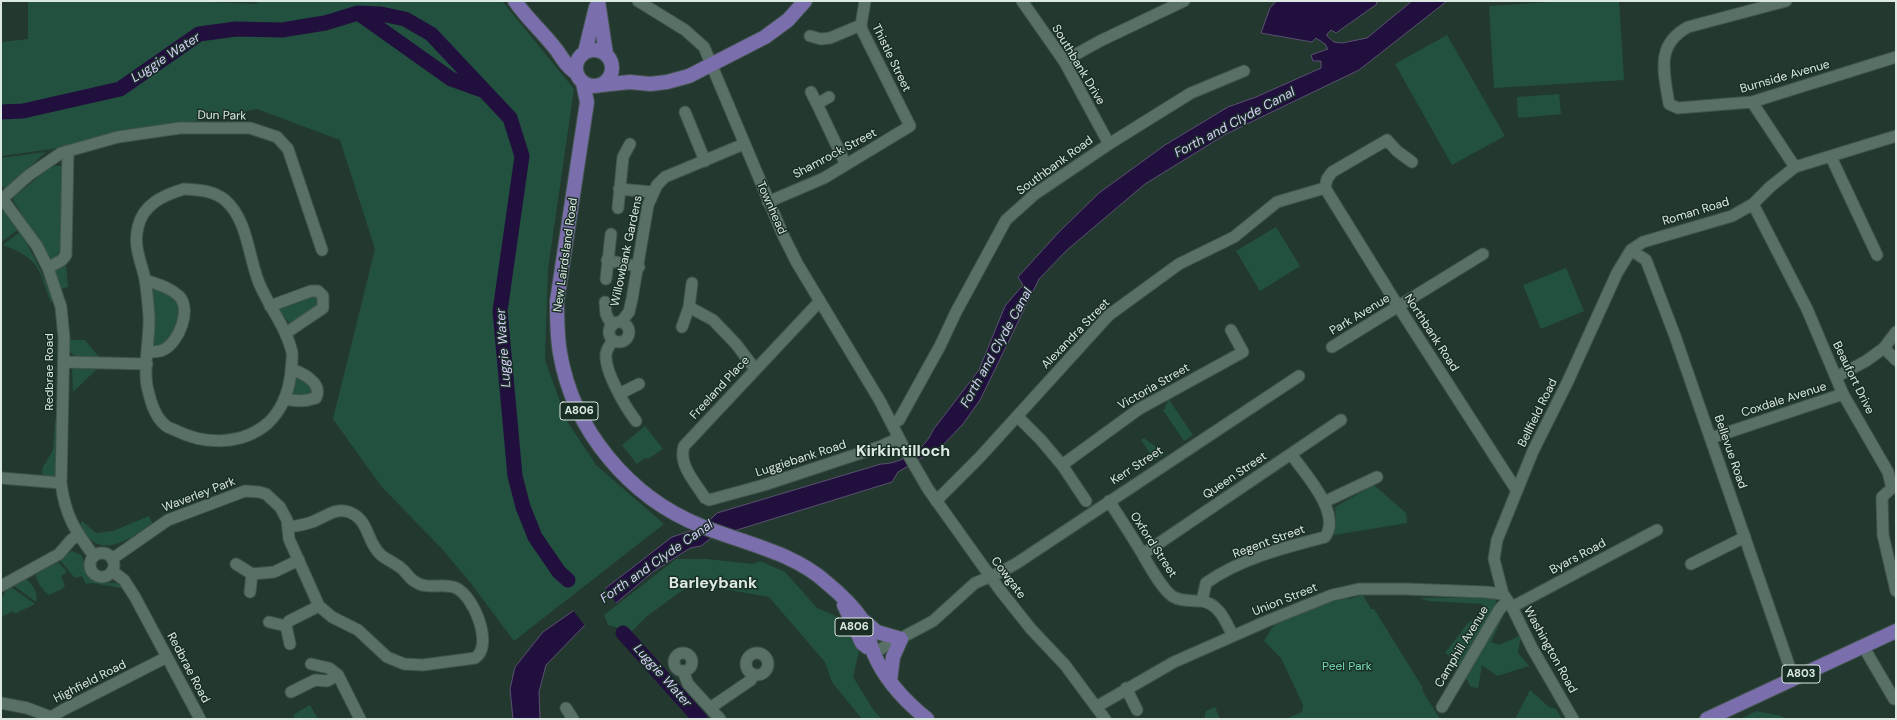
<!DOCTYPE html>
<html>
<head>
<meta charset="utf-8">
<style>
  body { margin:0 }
  #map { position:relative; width:1897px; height:720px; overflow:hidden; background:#233930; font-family:"DM Sans",sans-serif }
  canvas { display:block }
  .frame { position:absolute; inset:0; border:2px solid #dce9e3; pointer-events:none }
</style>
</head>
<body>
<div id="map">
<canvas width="1897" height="720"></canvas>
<div class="frame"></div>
</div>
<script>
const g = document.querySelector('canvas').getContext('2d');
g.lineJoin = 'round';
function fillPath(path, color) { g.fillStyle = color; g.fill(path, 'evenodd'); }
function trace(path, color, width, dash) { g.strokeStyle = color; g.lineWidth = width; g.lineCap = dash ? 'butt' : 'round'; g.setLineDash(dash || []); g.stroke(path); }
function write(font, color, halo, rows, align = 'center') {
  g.font = font + ' "DM Sans",sans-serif'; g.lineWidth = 3; g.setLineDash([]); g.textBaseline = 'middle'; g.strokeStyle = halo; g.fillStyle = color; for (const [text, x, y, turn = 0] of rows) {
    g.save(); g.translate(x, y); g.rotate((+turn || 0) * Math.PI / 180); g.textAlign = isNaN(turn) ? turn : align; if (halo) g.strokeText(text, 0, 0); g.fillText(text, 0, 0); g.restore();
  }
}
fillPath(new Path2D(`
  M28,1h157l72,3v-3h245l72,88 -26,180 -3,91 22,61 29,44 68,59 -150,117 -44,-59 -28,-33 -61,-63 -48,-67 42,-170 -35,-109 -83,-31 -205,40 -51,7v-114l27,-3z
  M1569,1h50l5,79 -130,8 -5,-82z
  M1447,35l58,101 -53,29 -57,-101z
  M1559,94l2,20 -43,4 -1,-21z
  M46,152l-40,36 -5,-1v-29z
  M56,166h6v6l-2,80 -6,8 -5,-2 -36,-58 1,-3 36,-30z
  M1,207l17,23 -17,12z
  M1276,227l24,39 -40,25 -24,-40z
  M20,232c13,22 24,43 32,67l-1,4c-13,-36 -11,-44 -48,-58z
  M60,264l6,2 2,21 -9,2 -5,-16z
  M1566,268l18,43 -43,18 -18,-44z
  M153,286l26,12 2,24 -19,26 -11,1z
  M314,294l5,1 3,9 -30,22 -14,-17 1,-3z
  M68,340h17l14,17h-23l-7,-6z
  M74,367h25l-26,25 -1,-23z
  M297,374l10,6 7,16h-23z
  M1167,397l26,38 -9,6 -21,-31 3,-2 -2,-2 4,-3 -4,-4z
  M55,421h1l-1,54 -3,3 -6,1 -4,-6 1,-6 10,-17z
  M645,426l18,23 -15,10 -3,-1 -8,6 -15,-19z
  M1144,438l19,14 2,2 -10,6 -14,-20z
  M1374,485l32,28 1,10 -73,12 2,-14 -1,-14z
  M149,516l3,7c-22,17 -54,39 -72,3l2,-5 14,12 17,-2z
  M72,551l9,4c5,7 2,17 9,23 11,10 22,-1 33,9l-1,1 -30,-5 -6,1 -4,-8 -7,2 -16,-19z
  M676,559h30l47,5 7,-3 25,11 32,36 19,8 23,35 -6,26 21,34 8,8h-20l-30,-37 -7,-20 -56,-65 -51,-9 -29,-1 -12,7 -31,23 -15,15 -23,-7 -4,-10z
  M58,562l9,10 -6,4 4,9 -3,4 -13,6c-6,-4 -13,-14 -13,-21z
  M26,579c6,4 13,15 10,23l-23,-17z
  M11,587l24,17 -21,10 -1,-3 -12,6c0,-13 -1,-24 10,-30z
  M1363,595l8,14h3l49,79 -1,2 18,29h-154l16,-7 1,-7 -22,-47 -17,-17 8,-13 10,-9 65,-23 2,3z
  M1493,597l12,15 -14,30 8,3 22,-10 -3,18 11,13 -32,10 -15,-11 -4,23 -7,-1 -16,-27 -10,-7 23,-30 17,-11 -2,-8 -54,-3 -9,-3z
  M1530,690l19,17 7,2 6,10h-47z
  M310,705l7,13 -21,1 -3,-4z
  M1215,707l5,12h-16l2,-8z
  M1756,711l25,5 5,3h-45z`), '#235140');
const water = new Path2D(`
  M1277,1h99l1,3 -41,29 -5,-3 -4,4v2l7,6 8,1 25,-5 45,-37h35l-88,69 -133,64 -81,50 -78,66 -28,29 -59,121 -17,24 -21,22 -44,26 -6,10 -181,56 -10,8 -11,2 -36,23 -38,32 -32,23 -38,39 -7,27 1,27h-27l-3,-30 5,-22 28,-35 63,-44 66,-51 22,-7 18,-12 5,-5 164,-49c20,0 45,-15 52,-34l46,-60 26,-64 18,-21 -5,-8 40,-44 41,-40 66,-48 63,-38 28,-10 65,-29v-7h-8l-2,-6 17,-6 -3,-5 -9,-6 -4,4 -51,-9 9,-25z`);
fillPath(water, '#21103d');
trace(water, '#59516f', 1);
fillPath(new Path2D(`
  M604,587l13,17 -31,23 -14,-18z`), '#233930');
trace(new Path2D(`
  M358,13l93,66 31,11
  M1,112l22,-1 97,-22 79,-55 37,-5 46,1 43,-7 33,-10 23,1 24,5 26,15 79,84 12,38 -22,155 15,165 8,31 12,30 24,35 9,8
  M623,633l77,86`), '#21103d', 15);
const minor = new Path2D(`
  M638,1l47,29 19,17 79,188 14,28 83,138 22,43 26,45 72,101 31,39 34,36 40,54
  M1022,1l42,60 45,83
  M1786,1l-98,26c-33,18 -24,45 -19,77l9,4 74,-6 144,-45
  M810,36l11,3 9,-1 31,-13
  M1064,61l36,-20 84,-40
  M811,92l6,12
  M829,97l-12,7 29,61
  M1752,102l43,65
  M685,112l20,49
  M1831,157l46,98
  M1325,188l73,118 119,185
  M1325,188l2,-9 5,-7 55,-32 10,11 15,11
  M184,189c14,1 29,1 41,11 23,20 23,56 34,83 10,24 27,44 33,69 1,6 -1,14 -1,20 -2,18 -9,38 -23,51 -25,22 -63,22 -91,8 -4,-2 -9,-3 -12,-6 -11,-9 -15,-26 -18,-39 -4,-22 3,-47 2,-70 -1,-12 -2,-25 -4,-37 -4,-18 -12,-33 -7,-52 5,-23 26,-32 46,-38z
  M619,189l33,3
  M1,197l36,49 11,22 13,39 3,31 -3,145c4,32 14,48 33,73
  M2,199l27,-24 32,-22 57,-16 62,-9h70l27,9 11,12 34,101
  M768,202l56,-24 86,-52 -48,-96 -1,-5 4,-24
  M1753,204l54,105 36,85 45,78 4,16 -10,9 1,38 13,56
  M618,208l5,-51 7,-13
  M1631,250l15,10 29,76 116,335
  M607,260l32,7
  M48,268l14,-8 4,-5 2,-104
  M606,279l5,-45
  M145,280c12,4 24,7 34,16 13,13 0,47 -16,54 -4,2 -11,2 -15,2
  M820,301l-136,145c-6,19 11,36 21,52l4,2 55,-15 115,-38 20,-9
  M605,302l1,12 6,12
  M270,306l41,-15h7l5,5v12l-37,25
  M689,307l24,13 23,24 19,25
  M609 332a10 10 0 1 1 20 0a10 10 0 1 1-20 0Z
  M621,322l8,-10 3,-13 16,-94 9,-20 8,-8 79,-33
  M682,327l7,-20 3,-24
  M613,340c-3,5 -6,8 -7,14 -2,17 20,54 30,67
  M1332,347l151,-93
  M1884,348l12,12
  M64,362l83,2
  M1836,377l30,-16 18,-13 12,-16
  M619,394l20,-10
  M284,399c12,2 20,3 32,-1 7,-15 -13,-25 -25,-29
  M1017,416l24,24 21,25 24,36
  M892,424l7,-4 41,-74 16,-34 50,-92 29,-26 74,-50 82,-51 53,-22
  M1711,438l132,-44
  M1062,465l77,-56 104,-57 -12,-22
  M1,478l60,5
  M936,501l44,-44 129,-142 70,-51 55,-27 43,-35 48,-14
  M1109,501c9,14 19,29 28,44 9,14 22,41 35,51 9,6 19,4 29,5 18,2 25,21 32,35
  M1324,502l53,-25
  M90 565a12 12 0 1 1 24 0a12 12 0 1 1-24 0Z
  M1143,554l198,-134
  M112,559l56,-39 77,-29 14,1 7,2 14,13 7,13 2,19 30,67 13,11 26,13 29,27 17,7 19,1 52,-7c19,-12 -1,-62 -19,-70 -14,-6 -29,3 -42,-7 -5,-3 -8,-9 -13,-13 -6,-5 -14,-8 -20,-13 -15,-13 -11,-35 -32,-43 -14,-5 -25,6 -37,10 -8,3 -16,4 -24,5
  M236,564l16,10
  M1691,564l54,-27
  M112,571l12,9 11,17 65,122
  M1,586l58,-32 12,-14 7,-5
  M250,592l2,-18 22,-2 25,-12
  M1202,601l4,-18c33,-24 80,-36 119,-46 17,-24 -20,-63 -34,-83
  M1512,607l145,-77
  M269,622l17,4
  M290,644l-4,-18 3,-5 30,-15
  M1863,646l31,53
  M674 662a9 9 0 1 1 18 0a9 9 0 1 1-18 0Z
  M873,653l60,-32 42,-38 26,-11 16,-9 282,-187
  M746 664a11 11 0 1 1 22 0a11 11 0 1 1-22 0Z
  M311,664l18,4 9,7 22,44
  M683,671l5,13 32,35
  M1126,688l11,22
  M291,692l24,-12 12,1 11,-6
  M1,703l26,5 24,9 12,-7 104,-53
  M1096,707l78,-45 93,-41 65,-26 27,-6h47l79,3 18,2
  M1442,707l57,-97 8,-9
  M566,708l7,11
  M710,708l41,-28 2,-6
  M1573,719l-41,-71 -20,-41 -9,-13 -9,-35 3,-19 36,-89 35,-70 49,-108 14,-23 12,-8 89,-26 21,-12 17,-17 25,-20 101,-31`);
const major = new Path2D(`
  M515,1c13,19 30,33 43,51 6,9 9,14 18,21
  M598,1l8,53
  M576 68a18 18 0 1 1 36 0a18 18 0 1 1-36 0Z
  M585,52l11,-45
  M583,83l4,19 -30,199c0,17 0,35 3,52 13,77 69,144 141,173 42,17 92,26 126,57 12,10 25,22 34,35 7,11 8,25 13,36 11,26 32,48 53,65
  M601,85l29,-3 20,2 17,-2 22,-6 76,-39 23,-17 17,-19
  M844,605l18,38 5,4
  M864,621l13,11 24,7 -8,18 -3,24
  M1707,719l189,-88`);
trace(minor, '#41544d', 13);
trace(major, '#41544d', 16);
trace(minor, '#597066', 11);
trace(major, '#7b6eac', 14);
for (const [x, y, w] of [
  [579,411,38],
  [854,627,38],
  [1801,674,38]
]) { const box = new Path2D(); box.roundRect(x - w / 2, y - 9, w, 18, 3); g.fillStyle = '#192f26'; g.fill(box); trace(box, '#dce9e3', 1); }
write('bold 11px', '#dce9e3', null, [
  ["A806",579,411],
  ["A806",854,627],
  ["A803",1801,674]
]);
write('12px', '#dce9e3', '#192f26', [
  ["Thistle Street",891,58,64],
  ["Southbank Drive",1078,65,59],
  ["Burnside Avenue",1785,77,-16],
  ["Dun Park",222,116,1],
  ["Shamrock Street",835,154,-28],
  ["Southbank Road",1055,166,-36],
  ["Townhead",771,208,66],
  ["Roman Road",1696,212,-17],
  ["Willowbank Gardens",627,251,-78],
  ["New Lairdsland Road",566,255,-82],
  ["Park Avenue",1360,315,-31],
  ["Northbank Road",1431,333,57],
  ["Alexandra Street",1076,334,-46],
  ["Redbrae Road",50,372,-90],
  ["Beaufort Drive",1853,378,64],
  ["Victoria Street",1154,387,-30],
  ["Freeland Place",720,388,-47],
  ["Coxdale Avenue",1784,400,-18],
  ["Bellfield Road",1538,413,-64],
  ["Bellevue Road",1730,452,71],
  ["Luggiebank Road",801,459,-18],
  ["Kerr Street",1137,466,-33],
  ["Queen Street",1235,476,-34],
  ["Waverley Park",199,495,-21],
  ["Regent Street",1269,542,-20],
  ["Oxford Street",1153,545,57],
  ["Byars Road",1578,557,-28],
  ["Cowgate",1008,578,53],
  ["Union Street",1285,600,-22],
  ["Camphill Avenue",1462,647,-59],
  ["Washington Road",1550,650,61],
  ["Redbrae Road",188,668,62],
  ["Highfield Road",90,682,-27]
]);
write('12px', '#76dbb4', '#192f26', [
  ["Peel Park",1347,667]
]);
write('italic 13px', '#d9cdfd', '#192f26', [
  ["Luggie Water",166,58,-33],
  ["Forth and Clyde Canal",1235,123,-28],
  ["Luggie Water",504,348,-94],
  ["Forth and Clyde Canal",997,348,-61],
  ["Forth and Clyde Canal",657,562,-35],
  ["Luggie Water",662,676,48]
]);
write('bold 16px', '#dce9e3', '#192f26', [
  ["Kirkintilloch",903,452],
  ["Barleybank",713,584]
]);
</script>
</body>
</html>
